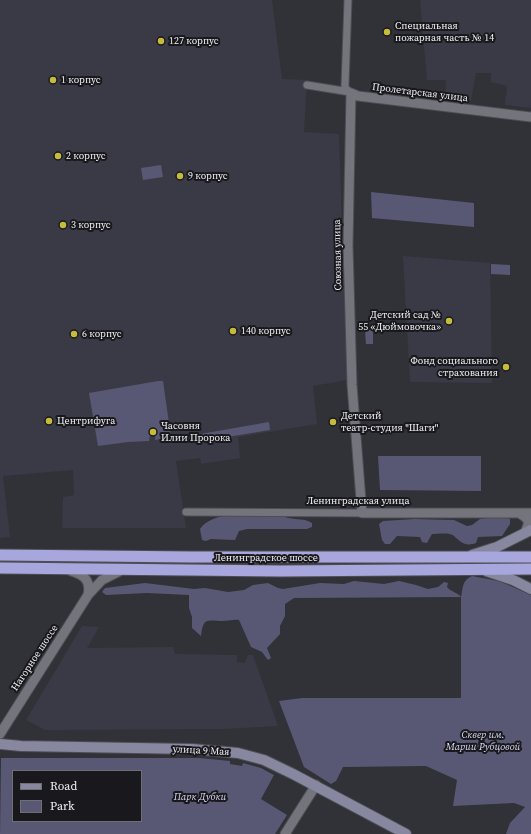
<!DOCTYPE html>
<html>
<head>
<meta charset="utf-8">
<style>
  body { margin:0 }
  #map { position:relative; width:531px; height:834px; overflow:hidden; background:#313138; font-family:"Source Serif 4",serif }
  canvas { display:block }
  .legend { position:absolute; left:12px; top:770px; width:130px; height:52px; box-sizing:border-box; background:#19191d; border:1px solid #6f6f73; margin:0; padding:5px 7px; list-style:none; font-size:12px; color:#f1f1f5 }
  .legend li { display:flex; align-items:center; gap:8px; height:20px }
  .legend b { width:20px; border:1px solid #6f6f73 }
</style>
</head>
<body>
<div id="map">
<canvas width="531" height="834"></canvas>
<ul class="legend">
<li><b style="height:5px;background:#8787a0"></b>Road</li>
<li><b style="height:11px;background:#585874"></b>Park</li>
</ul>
</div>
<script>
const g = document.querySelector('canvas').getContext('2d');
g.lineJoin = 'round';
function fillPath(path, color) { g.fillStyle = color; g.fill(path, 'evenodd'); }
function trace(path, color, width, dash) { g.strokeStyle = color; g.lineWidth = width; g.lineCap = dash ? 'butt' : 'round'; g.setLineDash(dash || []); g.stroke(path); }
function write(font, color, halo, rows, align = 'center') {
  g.font = font + ' "Source Serif 4",serif'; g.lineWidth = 4; g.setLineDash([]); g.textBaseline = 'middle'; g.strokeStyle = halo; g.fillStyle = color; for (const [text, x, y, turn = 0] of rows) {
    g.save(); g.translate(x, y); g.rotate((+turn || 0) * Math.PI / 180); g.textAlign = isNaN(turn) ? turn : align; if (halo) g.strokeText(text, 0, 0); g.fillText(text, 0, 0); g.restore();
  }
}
fillPath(new Path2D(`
  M0,0h272l10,79 25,1 -3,52 35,2 8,246 -34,6 4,38 -79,13 2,21 -39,6 -1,-6 -24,3 10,67h-124l1,-31 11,-2 -1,-25 -70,6 7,61 -10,1z
  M422,0h109v108l-26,-3 2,-19 -16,-4v-9h-15l-5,28 -26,-2 1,-19h-19l-7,-79z
  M403,256l87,7 2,120 -82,-1z
  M82,626l17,1 -12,21 86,-1 2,7 62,1v7l8,1 3,-8h5l25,71 -55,3 -178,1 -19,-10z`), '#3a3a47');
fillPath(new Path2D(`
  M161,165l2,12 -20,3 -2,-12z
  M371,192l103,11v24l-102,-9z
  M491,264l19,1v10l-19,-1z
  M365,330h8v14h-7z
  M158,381h5l8,56 -16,3 1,-11 -5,-1 -2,13 -21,1 -30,4 -9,-53z
  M269,422l1,8 -79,13 -2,-7z
  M378,456h103v35l-101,-1z
  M225,516h58c9,5 20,1 29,7v4l-5,2h-60l-8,2 -4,9 -24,-1 -5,2 -4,-1 -2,-11c5,-8 16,-12 25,-13z
  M491,517h15l4,2v5l-8,12 -24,1 -2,6c-11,4 -15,-1 -22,-7 -4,-4 -17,-2 -22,-2l-5,9 -5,-1 -2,-5 -23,-1 -7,8h-5l-3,-4 -3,-16 4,-3 31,-2 40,1 13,6 5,-1 8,-6z
  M472,576l27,5 32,14v239h-25l4,-11 15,-16 -11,-4 -61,3 4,-26 -31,-14 -83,1 -7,14 -5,3 -27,-17 -25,-66 23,-3h159v-101l-167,1 -9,6v12l-5,10v8l-13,14 4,10 -3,2 -6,-8 -11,-5 -12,-27c-6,-1 -11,1 -16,1 -17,-1 -20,-3 -22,15l-9,-8v-11l-3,-9v-13l-42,-2 -41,2 -4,-3 3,-4 40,-5 49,6 11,-1 23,4 16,-2 9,-5 15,-2 10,5 5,1 37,-6 24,1 10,-3 30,3 15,-3 17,4 12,4 10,-2 6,-5 4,1 -1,4c4,5 10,5 14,10 2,-9 1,-17 11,-21z
  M1,758h199l30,3v3l12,2 1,-3 18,5 13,7 -13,24 26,16 -12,19h-275zM13,771h128v50h-128z`), '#585874');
const minor = new Path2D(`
  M348,0l-3,85v3l6,5
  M307,85l43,7
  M186,512l176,1`);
const tertiary = new Path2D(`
  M531,117l-173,-21 -7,-3 -3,153 4,139 10,128h169
  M519,513l6,4 4,5 -4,11
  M71,571c13,4 20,9 17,24
  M0,734l88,-139 14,-15 20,-10
  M285,834l31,-49`);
const secondary = new Path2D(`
  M472,555l25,-8 34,-17
  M486,571l27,9 18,9
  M0,744l21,2 171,3 46,4 26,7 29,14 113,60`);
const trunk = new Path2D(`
  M0,555l192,2h339
  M0,568l281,3 250,-2`);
trace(minor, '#4d4d52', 9);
trace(tertiary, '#4d4d52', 11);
trace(secondary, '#4d4d52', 12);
trace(trunk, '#4d4d52', 13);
trace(minor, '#74747c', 7);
trace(tertiary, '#74747c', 9);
trace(secondary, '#8787a0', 10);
trace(trunk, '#a7a6dd', 11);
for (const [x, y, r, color] of [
  [387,32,4,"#c5bc3d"],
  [161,41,4,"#c5bc3d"],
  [53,80,4,"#c5bc3d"],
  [58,156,4,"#c5bc3d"],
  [180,176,4,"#c5bc3d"],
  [63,225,4,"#c5bc3d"],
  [449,321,4,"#c5bc3d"],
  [233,331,4,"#c5bc3d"],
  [74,334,4,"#c5bc3d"],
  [506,367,4,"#c5bc3d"],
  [49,421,4,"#c5bc3d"],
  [333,422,4,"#c5bc3d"],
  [153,432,4,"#c5bc3d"]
]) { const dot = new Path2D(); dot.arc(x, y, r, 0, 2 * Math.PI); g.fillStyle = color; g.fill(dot); trace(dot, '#19191d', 1.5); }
write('10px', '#f1f1f5', '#19191d', [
  ["Специальная",395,26],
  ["пожарная часть № 14",395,38],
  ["127 корпус",169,41],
  ["1 корпус",61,80],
  ["2 корпус",66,156],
  ["9 корпус",188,176],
  ["3 корпус",71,225],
  ["Детский сад №",441,315,"right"],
  ["55 «Дюймовочка»",441,327,"right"],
  ["140 корпус",241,331],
  ["6 корпус",82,334],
  ["Фонд социального",498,361,"right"],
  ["страхования",498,373,"right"],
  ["Детский",341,416],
  ["театр-студия \"Шаги\"",341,428],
  ["Центрифуга",57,421],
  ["Часовня",161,426],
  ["Илии Пророка",161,438]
], 'left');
write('10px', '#f1f1f5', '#19191d', [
  ["Пролетарская улица",420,93,7],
  ["Союзная улица",338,255,-91],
  ["Ленинградская улица",358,501],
  ["Ленинградское шоссе",266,558],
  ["Нагорное шоссе",35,658,-57],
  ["улица 9 Мая",201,751,3]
]);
write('italic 10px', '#d9d9f6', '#19191d', [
  ["Сквер им.",483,735],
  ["Марии Рубцовой",483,747],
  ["Парк Дубки",200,797]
]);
</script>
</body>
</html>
